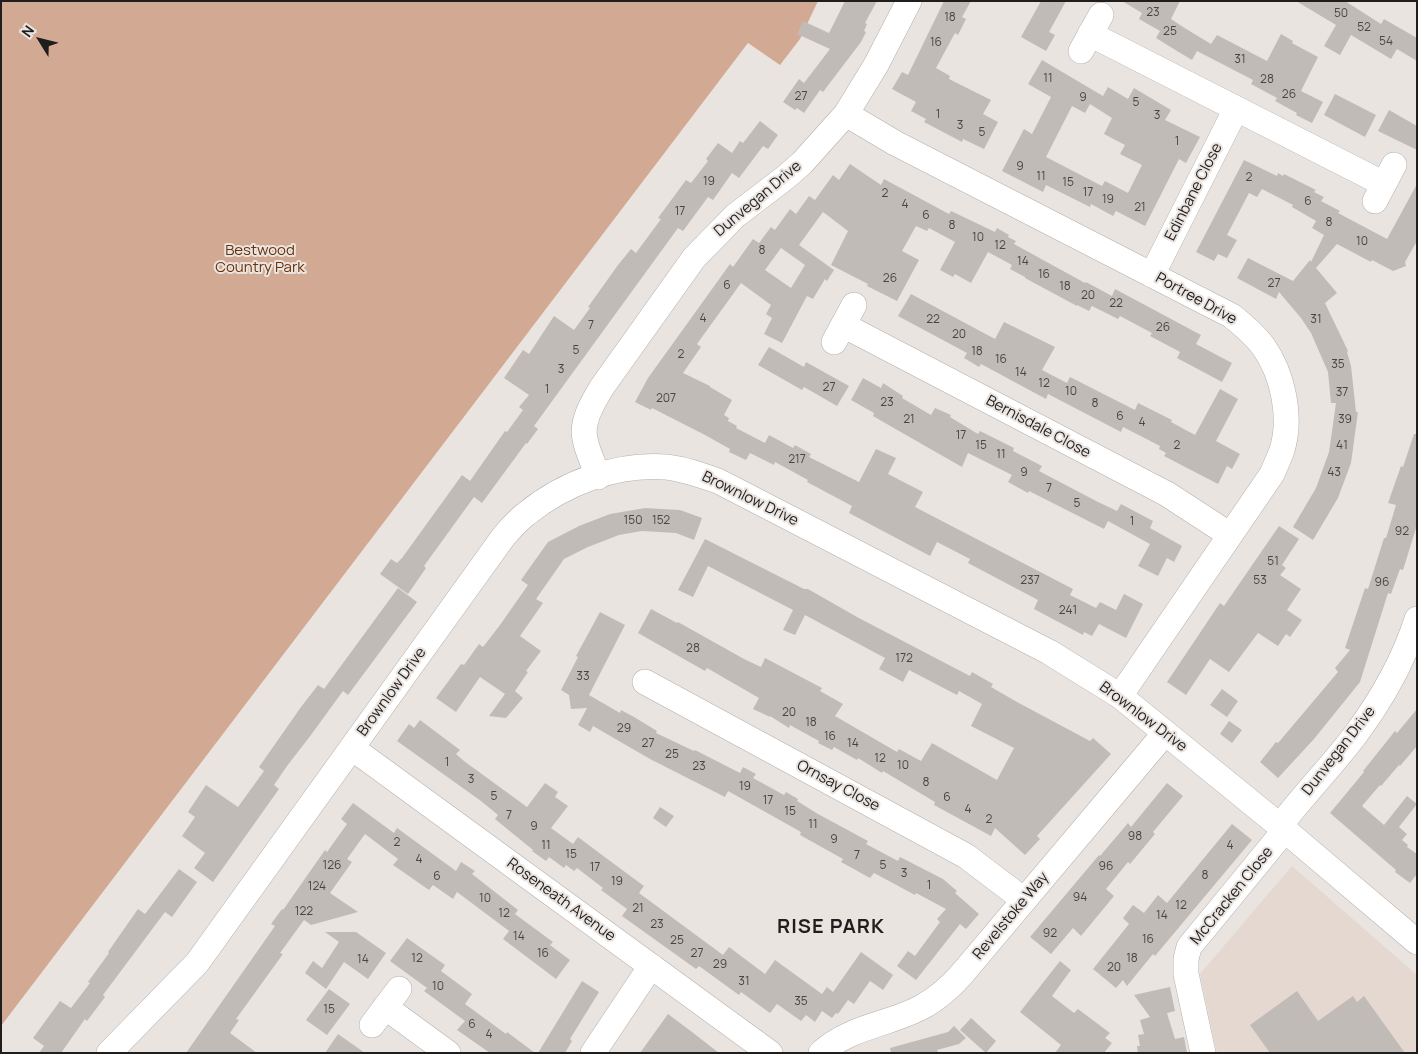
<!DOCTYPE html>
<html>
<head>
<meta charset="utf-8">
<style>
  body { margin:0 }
  #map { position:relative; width:1418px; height:1054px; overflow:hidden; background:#eae4e1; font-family:Manrope,sans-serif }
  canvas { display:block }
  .frame { position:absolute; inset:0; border:2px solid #201e1d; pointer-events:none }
  .north { position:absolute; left:15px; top:15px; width:50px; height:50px; -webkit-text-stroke:4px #eae4e1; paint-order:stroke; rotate:306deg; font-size:14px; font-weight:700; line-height:20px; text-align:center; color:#201e1d }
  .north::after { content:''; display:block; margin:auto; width:18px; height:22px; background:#201e1d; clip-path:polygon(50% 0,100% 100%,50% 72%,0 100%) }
</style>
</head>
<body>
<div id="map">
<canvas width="1418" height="1054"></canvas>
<div class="frame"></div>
<div class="north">N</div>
</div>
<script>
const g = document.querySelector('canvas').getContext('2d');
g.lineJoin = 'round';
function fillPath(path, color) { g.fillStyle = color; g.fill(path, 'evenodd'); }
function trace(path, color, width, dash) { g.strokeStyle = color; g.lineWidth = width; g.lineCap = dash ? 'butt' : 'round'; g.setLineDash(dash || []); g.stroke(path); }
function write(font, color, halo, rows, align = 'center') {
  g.font = font + ' Manrope,sans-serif'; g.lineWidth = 4; g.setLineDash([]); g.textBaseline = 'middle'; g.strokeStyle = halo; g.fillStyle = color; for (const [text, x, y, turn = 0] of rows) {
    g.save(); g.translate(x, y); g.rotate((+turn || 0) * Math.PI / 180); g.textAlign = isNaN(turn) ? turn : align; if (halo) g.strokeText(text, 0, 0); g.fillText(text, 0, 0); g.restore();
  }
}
fillPath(new Path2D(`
  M1292,866l125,109v78h-200l-17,-79z`), '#e5d8d0');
fillPath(new Path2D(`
  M1,1h817l-18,38 -20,26 -32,-22 -747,983z`), '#d2a992');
fillPath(new Path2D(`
  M845,1h32l-12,22 2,1 -3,7 2,1 -5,10 -38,50 -3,-2 -16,23 -7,-5 -2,2 -12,-8 16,-23 5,4 26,-34 -33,-15 6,-13 26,12z
  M944,1h27l-9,16 4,2 -8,16 -3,-2 -19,35 14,8 -1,3 42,21 -8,14 15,8 -14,27 -21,-10 -1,3 -38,-20 2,-3 -15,-8 5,-9 -24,-13 10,-17 6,3z
  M1041,1h25l-17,31 6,3 -9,16 -25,-14z
  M1122,1h58l-9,18 12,8 28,17 6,-9 50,26 14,-27 12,7 -1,2 26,14 -17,34 22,11 -11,21 -16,-8 1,-2 -22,-12 2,-3 -26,-14 2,-4 -56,-29 -5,9 -15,-9 -21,-13 4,-7 -21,-12 3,-6z
  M1296,1h49l36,23 3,-5 33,19v23l-20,-12 -6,10 -40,-24 -11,20 -16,-9 12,-21z
  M1042,60l61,36 5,-9 20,12 6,-11 37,22 -6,10 35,17 -14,26 -7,-4 -34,67 -29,-15 -3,5 -22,-12 -1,3 -44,-22 -3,7 -41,-21 22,-42 8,5 19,-37 -23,-13zM1090,104l22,14 -8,16 21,11 -5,9 22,11 -14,28 -23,-12 -3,5 -56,-29 26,-51 13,7z
  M1335,94l41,21 -11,22 -41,-22z
  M1389,110l28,16v24l-39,-19z
  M760,121l18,14 -10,14 -5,-3 -24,32 -7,-5 -19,27 -5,-3 -25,34 -5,-3 -144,198 4,3 -11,15 -1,-1 -44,60 -8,-6 -50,69 2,2 -18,26 -28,-20 11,-15 6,4 5,-5 60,-83 8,6 35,-50 2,1 16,-22 -4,-3 10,-12 -25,-17 19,-28 6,4 25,-38 20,14 16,-22 -2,-1 30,-42 13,-16 5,4 25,-34 -3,-1 28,-38 5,3 17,-22 -2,-2 12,-16 14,10 8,-12 3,2z
  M1244,160l33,16 1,-3 5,3 1,-2 32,16 -2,2 10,5 -3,4 19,10 -2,2 49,26 30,-55v57l-12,21 1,4 -13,5 -21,-11 -1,2 -34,-18 -21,24 21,25 -12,10 23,48 -1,1 4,14 5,46h2l-7,51 -13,35 -25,42 -20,-13 23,-39 13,-36 7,-49h-5l-3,-31 -17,-39 -10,-15 -22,-26 -3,7 -39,-21 11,-20 45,23 17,-21 1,2 13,-27 -12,-7 4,-7 -24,-14 1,-2 -31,-16 -5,8 -8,-4 -22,42 10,5 -10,18 -9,-4 -4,7 -18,-9z
  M850,164l31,21 3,-6 65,35 2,-3 44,21 2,-4 12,7 -1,2 8,4 -2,3 71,39 1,-1 26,14 3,-7 86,46 -5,9 36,19 -10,19 -45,-24 3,-6 -30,-16 2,-3 -32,-17 -2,3 -26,-13 -3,5 -12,-6v1l-52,-28v-1l-15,-8 2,-4 -24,-13 -17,31 -16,-9 -2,3 -13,-7 15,-28 -26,-14 -2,3 -11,-5 -14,25 17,9 -22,41 -30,-15 1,-2 -37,-19 17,-34 -25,-19 -24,33 35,25 -7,11 -2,-2 -12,20 -6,-3 -25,47 -18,-9 8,-16 -6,-4 5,-9 -30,-22 -44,61 4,3 -18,26 27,13v1l22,13 -8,15 5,3 -1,3 9,5 -1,2 29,15 4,-8 24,13 2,-3 16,9 -2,3 50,25 17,-33 20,9 -8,16 35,18 -8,15 158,82 -3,6 26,13 4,-6 16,8 8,-16 19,10 -17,34 -27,-14 -7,12 -8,-4 -1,3 -49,-26 4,-9 -70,-37 2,-4 -33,-17 -7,14 -81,-43 3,-7 -45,-24 1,-2 -33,-18 -1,3 -24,-12 -4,7 -17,-8 1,-3 -25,-14 -53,-27 -1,2 -16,-8 13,-24 82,-114 3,3 20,-28 6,4 12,-16 4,3 15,-21 6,5 13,-18 6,4 18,-25 6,5zM781,248l24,17 -14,23 -26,-18z
  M911,294l84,45 9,-17 51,25 -13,23 25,13 3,-6 65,33 3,-7 34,17 -1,2 24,13 25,-46 18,10 -22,42 24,13 -8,15 -5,-3 -9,18 -54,-28 2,-3 -7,-4 1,-3 -37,-19 -2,5 -73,-38 -2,5 -65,-35 -2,3 -15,-9 3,-5 -69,-37z
  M769,347l35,20 2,-5 43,24 -12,20 -33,-19 -2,3 -44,-25z
  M863,378l18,10 2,-5 20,13 -1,2 29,17 4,-7 16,7 -1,2 28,17 2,-3 34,17 -1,3 29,15 -3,5 59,31 19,9 4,-7 32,17 -3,7 32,18 -8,16 -7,-4 -9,18 -20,-10 12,-22 -42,-23 -4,8 -75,-38 -1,2 -20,-11 4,-7 -44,-22 -6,14 -70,-40 -19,-11 1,-3 -23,-13z
  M1414,434h3v91l-14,45 -3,-1 -9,25 -3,-1 -28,89 -46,57 -36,39 -18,-16 16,-20 2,1 60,-71 -3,-4 15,-18 -5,-2 20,-60 3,1 16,-51h2l10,-33 -8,-2 13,-37 2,1z
  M645,508l35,2 22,8 -8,22 -18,-7 -34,-2 -23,4 -31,12 -24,12 -28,40 7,4 -23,33 21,15 -15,20 2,1 -13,19 8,7 -17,20 -17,-2 16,-22 -25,-17 -24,35 -20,-14 25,-34 3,1 15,-21 4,3 17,-22 28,-40 -7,-5 27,-38 31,-16 31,-12z
  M1279,526l20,13 -17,26 4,3 -6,7 21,14 -14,21 15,10 -12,17 -4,-3 -8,12 -20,-13 -29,39 -19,-13 -24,36 -19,-13 53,-79 4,3z
  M705,539l99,50h4l49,28 113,59 2,-4 21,12 -2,3 26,15 73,39 3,-3 18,16 -74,82 3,3 -15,16 -30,-27 -4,8 -57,-31 1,-3 -52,-31 -1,2 -24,-15 -1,2 -23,-13 -2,3 -14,-7 1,-2 -29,-16 -1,3 -19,-12v1l-17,-8 6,-11 -52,-30 -2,3 -67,-38 13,-24 26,14 1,-1 66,37 17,8 4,-9 57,30 -2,3 23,13 -8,12 62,36 2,-3 22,12 11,-18 65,37 17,-32 -43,-22 11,-22 -23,-13 -2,4 -48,-25 -6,12 -24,-13 6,-11 -80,-43 -10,20 -12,-5 10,-20 -85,-44 -15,31 -15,-7z
  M398,588l19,14 -69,93 -5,-4 -32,44 -24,31 -13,19 5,4 -66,93 -19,-14 11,-15 -23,-17 13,-19 -7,-5 18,-27 32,22 26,-36 -5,-4 42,-60 17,-22 6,4z
  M600,612l25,13 -36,70 31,18 1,-3 13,7 23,14 -1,2 38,18 1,-1 45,23 3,-6 13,7 -3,4 31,17 2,-3 12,7 -1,2 21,13 50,27 -2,3 32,17 2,-4 43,22 14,12 -2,2 24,21 -13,15 -6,-5 -44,56 -19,-14 11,-15 7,5 25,-34 -3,-3 9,-10 -30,-16 -1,2 -41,-22 -4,5 -29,-16 2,-3 -43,-24 1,-3 -73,-41 -3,6 -75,-38 -57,-33 -3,6 -12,-7 9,-17 -16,1 -2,-14 -8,-5 17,-33 -2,-1z
  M1222,689l16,12 -11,16 -17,-12z
  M1417,709v37l-17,20 -1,-1 -18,21 -1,-1 -18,21 22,19 23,-29 10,8 -18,23 8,7 -5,6 6,5 -1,2 10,7v20l-7,9 -15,-11 1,-2 -66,-57 34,-41 -1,-1 32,-40 2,2z
  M420,720l40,30 -4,4 8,7 63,46 18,-24 13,9 -3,5 13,9 -17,22 22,16 5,-7 28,21 38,28 -5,7 84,62 6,-8 36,27 10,-14 47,34 5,-7 6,5 28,-40 32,23 -10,15 -13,-9 -16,23 -6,-4 -10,14 -2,-1 -4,5 -10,-7 -7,11 -9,-7 -5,6 -24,-17 -7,9 -29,-21 -2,3 -40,-29 -3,3 -74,-53 5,-7 -26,-19 2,-2 -26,-20 -3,3 -8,-6 -2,3 -15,-11 -3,4 -14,-10 1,-1 -38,-31 3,-4 -17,-14 -84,-60 12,-17 5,4z
  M1229,721l13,9 -10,13 -12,-9z
  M1167,783l16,13 -30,36 2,2 -25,30 -2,-2 -22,27 8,7 -33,40 -8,-8 -22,26 -21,-17 69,-82 1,1 28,-33 3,4z
  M353,803l41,30 3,-5 59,43 5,-9 14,9 -3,3 46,36 -3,4 38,28 -3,3 20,15 -14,19 -53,-40 6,-8 -52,-39 -4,7 -20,-14 -4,5 -36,-25 5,-6 -33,-25 -18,25 5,3 -22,31 28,19 -47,13 -7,-5 -24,33 3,1 -47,65 3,1 -9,13 27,20h-71l89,-127 -4,-2 11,-15 1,1 42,-60 2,2 20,-28 -6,-5z
  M660,807l14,9 -8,11 -13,-9z
  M1232,824l20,16 -97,116 -2,-2 -26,32 -4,-6 -7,8 -23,-19 36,-45 -6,-6 10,-13 11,8 14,-18 9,8z
  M179,869l18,13 -25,35 -7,-5 -62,83 2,2 -18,24 -2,-2 -24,34h-22l5,-7 -11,-8 27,-37 11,7 19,-25 -2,-1 21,-29 -1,-1 30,-43 7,5z
  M325,932h31l30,21 -18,26 -24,-17 -18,27 -21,-16 8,-12 9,7 17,-26z
  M407,938l38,27 -4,6 31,23 -7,10 41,30 1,-2 28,21h-45l-33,-23 8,-9 -41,-30 3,-3 -37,-27z
  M1060,961l11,9 -19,26 22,17 4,-4 32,24 -5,5 7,5 -8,10h-49l6,-8 -41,-33z
  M582,981l17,11 -29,47 2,2 -7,12h-27z
  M1170,987l5,24 -8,2 8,26 9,-2 3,16h-49l-1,-7h3l-2,-11 6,-1 -4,-14 10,-3 -16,-22z
  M329,989l21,15 -23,31 -21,-15z
  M1297,991l21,30 35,-25 4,6 7,-6 41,57h-135l-20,-28z
  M668,1014l24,18 27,21h-79z
  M971,1018l25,23 -10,12 -26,-23z
  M954,1026l12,12 -7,6 -22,6 1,3h-47l-1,-5 58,-16z
  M338,1034l27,19h-40z`), '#c1bbb7');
const minor = new Path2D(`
  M1090,34l294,150
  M1081,51l20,-36
  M846,114l49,29 337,173c11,9 22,18 31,30 20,28 30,73 18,107 -3,7 -6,14 -9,21l-152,222
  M1375,201l19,-36
  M1152,275l84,-166
  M843,325l324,169 63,41
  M834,342l20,-37
  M598,477c-4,-13 -11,-26 -13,-38 -4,-18 8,-37 17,-52l92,-129 41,-42 51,-39 16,-14 44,-49 30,-49 33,-64
  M645,682l321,174 58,44
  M352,748l418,305
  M1280,826c24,-32 52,-60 76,-92 26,-35 48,-74 61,-115
  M385,1007l63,46
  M372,1025l27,-36
  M109,1053l88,-90 307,-427c7,-8 14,-16 22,-22 38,-31 91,-51 140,-47 18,2 35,8 52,14l331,171 71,44 160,130 137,116
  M593,1053l58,-87
  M821,1053c28,-26 66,-28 99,-45 19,-10 34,-24 47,-40l198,-235
  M1203,1053l-17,-79v-15l3,-12 96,-117`);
trace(minor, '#b4aeab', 26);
trace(minor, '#fff', 25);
write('12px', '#484544', null, [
  ["23",1153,13],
  ["50",1341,14],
  ["18",950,18],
  ["52",1364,28],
  ["25",1170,32],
  ["54",1386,42],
  ["16",936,43],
  ["31",1240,60],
  ["11",1048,79],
  ["28",1267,80],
  ["26",1289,95],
  ["27",801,97],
  ["9",1083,98],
  ["5",1136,103],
  ["1",938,115],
  ["3",1157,116],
  ["3",960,126],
  ["5",982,133],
  ["1",1177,142],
  ["9",1020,167],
  ["11",1041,177],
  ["2",1249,178],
  ["19",709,182],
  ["15",1068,183],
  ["17",1088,193],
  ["2",885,194],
  ["19",1108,200],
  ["6",1308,202],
  ["4",905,205],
  ["21",1140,208],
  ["17",680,212],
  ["6",926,216],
  ["8",1329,223],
  ["8",952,226],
  ["10",978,238],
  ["10",1362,242],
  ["12",1000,246],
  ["8",762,251],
  ["14",1023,262],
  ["16",1044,275],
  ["26",890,279],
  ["27",1274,284],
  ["6",727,286],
  ["18",1065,287],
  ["20",1088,296],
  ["22",1116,304],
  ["4",703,319],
  ["22",933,320],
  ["31",1316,320],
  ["7",591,326],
  ["26",1163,328],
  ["20",959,335],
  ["5",576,351],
  ["18",977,352],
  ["2",681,355],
  ["16",1001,360],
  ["35",1338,365],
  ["3",561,370],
  ["14",1021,373],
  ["12",1044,384],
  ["27",829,388],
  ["1",547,390],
  ["10",1071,392],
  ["37",1342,393],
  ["207",666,399],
  ["23",887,403],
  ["8",1095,404],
  ["6",1120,417],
  ["21",909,420],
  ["39",1345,420],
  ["4",1142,423],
  ["17",961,436],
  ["15",981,446],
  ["2",1177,446],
  ["41",1342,446],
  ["11",1001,455],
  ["217",797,460],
  ["9",1024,473],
  ["43",1334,473],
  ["7",1049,489],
  ["5",1077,504],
  ["150",633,521],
  ["152",661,521],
  ["1",1132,522],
  ["92",1402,532],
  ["51",1273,562],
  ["237",1030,581],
  ["53",1260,581],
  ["96",1382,583],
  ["241",1068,611],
  ["28",693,649],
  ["172",904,659],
  ["33",583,677],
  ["20",789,713],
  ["18",811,723],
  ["29",624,729],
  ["16",830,737],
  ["27",648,744],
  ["14",853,744],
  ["25",672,755],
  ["12",880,759],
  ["1",447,763],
  ["10",903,766],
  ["23",699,767],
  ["3",471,780],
  ["8",926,783],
  ["19",745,787],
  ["5",494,797],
  ["6",947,798],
  ["17",768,801],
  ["4",968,810],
  ["15",790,812],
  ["7",509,816],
  ["2",989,820],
  ["11",813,825],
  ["9",534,827],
  ["98",1135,837],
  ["9",834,840],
  ["2",397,843],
  ["11",546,846],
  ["4",1230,846],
  ["15",571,855],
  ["7",857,856],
  ["4",419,860],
  ["126",332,866],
  ["5",883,866],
  ["96",1106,867],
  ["17",595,868],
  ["3",904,874],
  ["8",1205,876],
  ["6",437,877],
  ["19",617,882],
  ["1",929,886],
  ["124",317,887],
  ["94",1080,898],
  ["10",485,899],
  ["12",1181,906],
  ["21",638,909],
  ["122",304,912],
  ["12",504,914],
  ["14",1162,916],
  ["23",657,925],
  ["92",1050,934],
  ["14",519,937],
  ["16",1148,940],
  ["25",677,941],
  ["16",543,954],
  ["27",697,954],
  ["12",417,959],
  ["18",1132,959],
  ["14",363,960],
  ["29",720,965],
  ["20",1114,968],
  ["31",744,982],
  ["10",438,987],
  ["35",801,1002],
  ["15",329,1010],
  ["6",472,1025],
  ["4",489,1035]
]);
write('15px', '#201e1d', '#eae4e1', [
  ["Edinbane Close",1194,192,-63],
  ["Dunvegan Drive",758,199,-40],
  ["Portree Drive",1196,299,29],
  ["Bernisdale Close",1038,427,28],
  ["Brownlow Drive",750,499,26],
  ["Brownlow Drive",392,692,-54],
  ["Brownlow Drive",1143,717,37],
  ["Dunvegan Drive",1339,751,-52],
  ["Ornsay Close",838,786,28],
  ["McCracken Close",1232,896,-51],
  ["Roseneath Avenue",561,900,36],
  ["Revelstoke Way",1011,916,-50]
]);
write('15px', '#6b3108', '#eae4e1', [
  ["Bestwood",260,251],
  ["Country Park",260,268]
]);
g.letterSpacing = '1px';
write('bold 20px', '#201e1d', '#eae4e1', [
  ["RISE PARK",831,927]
]);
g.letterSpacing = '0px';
</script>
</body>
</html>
